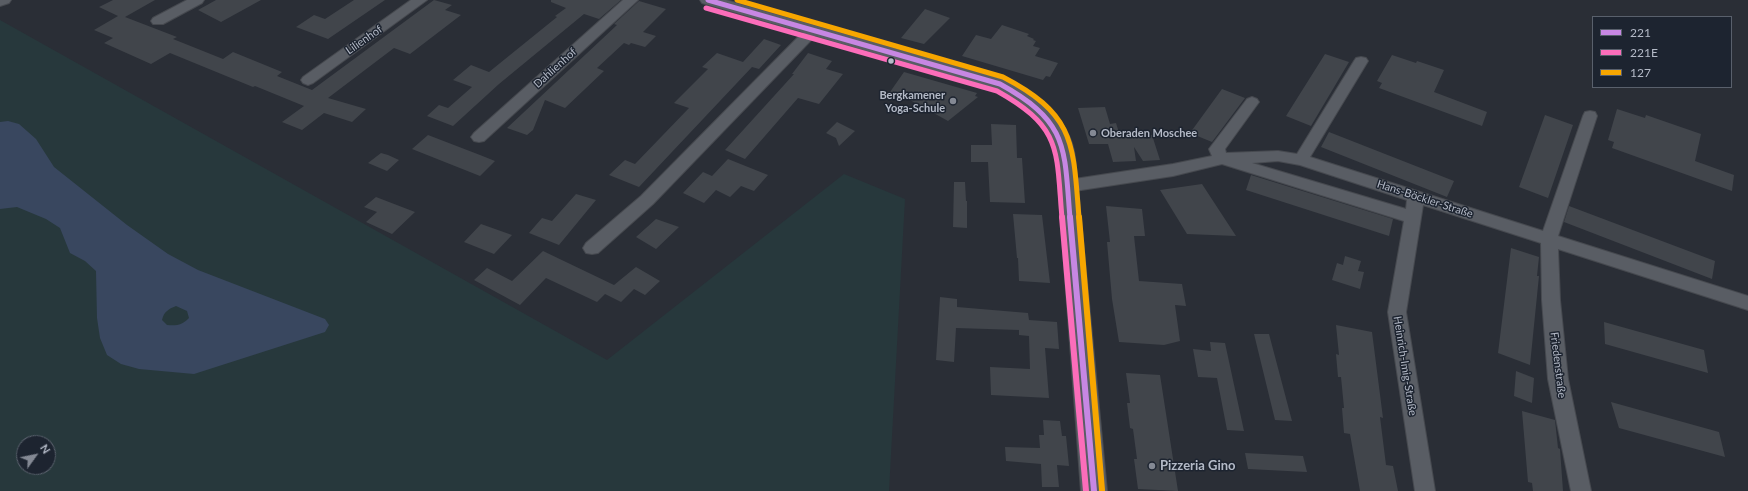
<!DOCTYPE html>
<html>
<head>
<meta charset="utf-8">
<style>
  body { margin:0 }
  #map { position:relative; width:1748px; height:491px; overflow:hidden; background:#2a2e36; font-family:Lato,sans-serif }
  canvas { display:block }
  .legend { position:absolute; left:1592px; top:16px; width:140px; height:72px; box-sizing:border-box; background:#1d2430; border:1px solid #59606c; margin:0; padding:5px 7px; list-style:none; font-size:12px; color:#b4bac7 }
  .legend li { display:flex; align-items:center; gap:8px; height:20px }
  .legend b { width:20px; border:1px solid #59606c }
  .north { position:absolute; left:16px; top:435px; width:40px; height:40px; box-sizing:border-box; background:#1d2430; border:1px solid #59606c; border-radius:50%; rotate:57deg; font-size:11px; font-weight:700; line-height:16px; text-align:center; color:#b4bac7 }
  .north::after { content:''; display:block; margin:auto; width:14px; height:18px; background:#848994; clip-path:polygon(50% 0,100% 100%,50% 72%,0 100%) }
</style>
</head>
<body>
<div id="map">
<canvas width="1748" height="491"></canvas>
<ul class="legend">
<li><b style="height:5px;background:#c787e3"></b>221</li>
<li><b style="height:5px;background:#fb6dba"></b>221E</li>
<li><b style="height:5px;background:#f7a600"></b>127</li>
</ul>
<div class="north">N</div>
</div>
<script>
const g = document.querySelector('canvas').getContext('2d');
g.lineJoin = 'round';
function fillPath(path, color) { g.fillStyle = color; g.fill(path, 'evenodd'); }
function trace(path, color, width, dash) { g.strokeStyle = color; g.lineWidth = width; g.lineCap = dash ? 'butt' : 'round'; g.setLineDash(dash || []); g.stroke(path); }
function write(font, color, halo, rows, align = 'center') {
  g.font = font + ' Lato,sans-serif'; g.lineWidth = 3; g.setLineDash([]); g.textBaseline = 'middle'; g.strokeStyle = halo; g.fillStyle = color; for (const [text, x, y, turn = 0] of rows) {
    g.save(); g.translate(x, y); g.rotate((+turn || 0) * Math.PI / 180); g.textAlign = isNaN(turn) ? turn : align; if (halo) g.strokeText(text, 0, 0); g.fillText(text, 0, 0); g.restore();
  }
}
fillPath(new Path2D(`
  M0,20l607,340 237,-186 61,25 -16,292h-889zM24,443h24v24h-24z`), '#27383c');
fillPath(new Path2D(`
  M8,121l11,3 17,15 18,28 73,58 41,29 30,16 127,49 4,6 -4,7 -131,42 -55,-5 -18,-5 -14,-9 -7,-17 -3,-20 -1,-47 -11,-10 -15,-8 -10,-25 -14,-9 -29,-12 -17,2v-87zM176,306l11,5 2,7c-7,7 -12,8 -22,7l-5,-5c2,-8 6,-11 14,-14z`), '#39475f');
fillPath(new Path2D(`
  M113,0h42l-30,17 52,20 -4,2 50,20 10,-7 49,20 -5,4 35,14 122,-90 18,5 -7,5 16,5 -51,39 -16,-6 -66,50 38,11 -14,13 -28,-9 -22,17 -20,-8 22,-16 -49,-20 -2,1 -83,-34 -19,11 -47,-21 9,-5 -19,-8 24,-14 -19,-9z
  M216,0h45l-40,22 -23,-12z
  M354,0h31l-57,39 -32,-12 18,-12 11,4z
  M551,0h70l-22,19 -15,-5 -85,70 -46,42 -26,-10 12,-11 9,3 24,-21 -19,-7 18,-15 18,7 68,-55 -2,-1 11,-8 -15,-6z
  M639,1l27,8 -23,23 13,4 -11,11 -14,-4 -2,2 -5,-2 -27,25 7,3 -39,37 -20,-8 -12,30 -6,5 -20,-7 110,-103 -3,-1z
  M925,9l25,9 -26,26 -23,-6z
  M1002,25l27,9 -2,2 7,3 -1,1 3,1 -3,5 7,2 -5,8 23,7 -8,14 -4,-1 -3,4 -81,-24 14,-21 15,4z
  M764,39l17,6 -22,24 -7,-2 -113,120 -30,-12 16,-15 10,4 54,-56 -15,-5 34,-34 -6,-2 15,-14 26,9z
  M808,53l24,8 -6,8 17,5 -24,30 -21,-6 -53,61 -20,-9 69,-76h-2z
  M1325,54l24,8 -38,64 -25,-10z
  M1392,55l24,8 1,-2 27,9 -10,22 53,20 -5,14 -103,-38 3,-5 -5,-2z
  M904,72l73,21 -2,3 3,1 -30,24 -47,-26 -11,-3z
  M1222,89l23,9 -33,44 -22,-9z
  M1105,107l5,17 6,-1 4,13 32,-1 8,25 -17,1 -9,-14 2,14 -23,1 -5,-18h-19l-11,-36z
  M1617,109l28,9 1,-3 55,19 -6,27 39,14 -2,16 -120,-43 2,-6 -6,-2z
  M1545,115l28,10 -25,73 -29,-11z
  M837,122l18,9 -16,15 -3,-8 -10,-5z
  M991,124l25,1 1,33h5l3,45 -35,-1 -2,-40h-17v-17h21z
  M1329,132l125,49 -7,16 -126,-50z
  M428,135l52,20 15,6 -15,15 -68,-27z
  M381,153l7,2 11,5 -12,11 -19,-8z
  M728,159l40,16 -14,16 -13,-5 -11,11 -14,-7 -12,13 -21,-10 20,-21 9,4z
  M1251,175l142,44 -4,17 -143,-46z
  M954,182h11l1,19h1v27l-14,-1z
  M1202,184l34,52 -49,-2 -27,-44z
  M576,194l20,6 -37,45 -30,-12 13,-15 10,3z
  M376,197l39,15 -23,22 -26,-12 11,-10 -13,-5z
  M1106,206l36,3 3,27h-11l5,45 43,3 4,22 -11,-1 5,36 -16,4 -45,-3 -7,-43 -5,-57h3z
  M1569,206l146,55 -3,18 -148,-57z
  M1013,214l29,1 8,68 -31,-2 -1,-23h-1z
  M656,219l23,8 -23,22 -20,-12z
  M481,224l31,11 -18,19 -30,-12z
  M1511,248l28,9 -2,19h2l-9,89 -32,-12z
  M543,251l71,34 22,-18 24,14 -15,14 -11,-6 -13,13 -16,-8 8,-8 -16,16 -51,-24 -26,27 -46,-25 13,-12 25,13z
  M1345,256l16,5 -3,10 6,1 -4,17 -28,-9 5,-17 6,2z
  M940,297l17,2v8l71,6 1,7 28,2 2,27 -14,-1 4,50 -58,-3 -1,-28 40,2 -1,-33 -10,-1v-5l-63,-2 -2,34 -18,-2z
  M1604,322l100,28 4,23 -103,-29z
  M1336,325l36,7 11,86 -3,-1 6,48 7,1 5,25h-38l-10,-57 -6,-1 -2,-25h2l-3,-31h-3l-2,-23 3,1z
  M1254,334h15l23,87 -17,-1z
  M1210,342l15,1 19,88 -17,-1 -10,-52 -19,-1 -5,-28 18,2z
  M1516,371l18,7 -2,25 -18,-7z
  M1126,373l34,2 18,116 -40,-2 -4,-30h3l-4,-30 -3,-1 -3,-25h3z
  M1611,402l108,30 6,25 -106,-29z
  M1522,411l33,9 3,28 2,1 3,42h-30l-1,-8 -4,-1z
  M1043,420l17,1 2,15h4l3,30 -12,-1 2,22h-17l-1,-23 -35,-3 -1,-14 35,1 -1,-13h5z
  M1245,453l58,3 4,16 -59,-3z`), '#41454b');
const minor = new Path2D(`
  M0,0h11l-2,3 -9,3z
  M187,0h17l-2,3 -39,21h-10l-2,-3 2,-3z
  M411,0h16l-114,83 -5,2 -5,-2 -2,-3 2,-3z
  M623,0h15l-154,141 -5,1 -5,-1 -3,-4 3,-4z
  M812,27l5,1 2,3 -2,3 -164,170 -55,49 -6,1 -6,-1 -3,-5 3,-5 55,-47 166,-168z
  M1361,57l5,1 2,3 -58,96 233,74 40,-115 2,-4 5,-1 5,1 2,4 -39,120 190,60v14l-190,-61 2,51 8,79 23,112h-20l-23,-112 -6,-79 -1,-57 -118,-38 -17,107 29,179h-20l-27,-179 16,-91 -182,-57 -49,12 -105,16 -6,-2 -2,-4 2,-4 6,-2 105,-16 39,-8 -3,-7 3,-4 35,-46 5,-2 5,2 2,3 -34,47 1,4 52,-2 19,3 57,-93 2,-3zM1278,161l22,4 107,35 -1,9 -154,-46z`);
const tertiary = new Path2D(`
  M700,0h26l280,80c32,16 64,39 69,77l32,334h-26l-25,-334c-5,-35 -33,-54 -62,-69l-292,-85z`);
trace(minor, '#46494f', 2);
trace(tertiary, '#46494f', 2);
fillPath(minor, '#595d64');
fillPath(tertiary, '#595d64');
trace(new Path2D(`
  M708,0l292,84c69,38 64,63 70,134`), '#c787e3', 5);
trace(new Path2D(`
  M1070,217l24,274`), '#c787e3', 6);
trace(new Path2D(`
  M706,8l291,83c66,37 59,59 65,127`), '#fb6dba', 5);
trace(new Path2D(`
  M1062,217l24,274`), '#fb6dba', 6);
trace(new Path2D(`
  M737,0l266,77c73,38 70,67 76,141`), '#f7a600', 5);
trace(new Path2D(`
  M1079,217l23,273`), '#f7a600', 6);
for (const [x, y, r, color] of [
  [891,61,3.5,"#b4bac7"],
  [953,101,4,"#848994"],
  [1093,133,4,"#848994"],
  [1152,466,4,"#848994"]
]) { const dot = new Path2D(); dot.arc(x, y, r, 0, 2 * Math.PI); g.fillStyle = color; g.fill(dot); trace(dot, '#1d2430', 1.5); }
write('11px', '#b4bac7', '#1d2430', [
  ["Lilienhof",364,40,-35],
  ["Dahlienhof",555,68,-42],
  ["Hans-Böckler-Straße",1425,199,18],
  ["Friedenstraße",1558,365,83],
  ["Heinrich-Imig-Straße",1405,366,81]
]);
write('bold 11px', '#b4bac7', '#1d2430', [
  ["Bergkamener",945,95],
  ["Yoga-Schule",945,108],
  ["Oberaden Moschee",1101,133,"left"]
], 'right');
write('bold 13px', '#b4bac7', '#1d2430', [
  ["Pizzeria Gino",1160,466]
], 'left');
</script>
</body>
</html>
